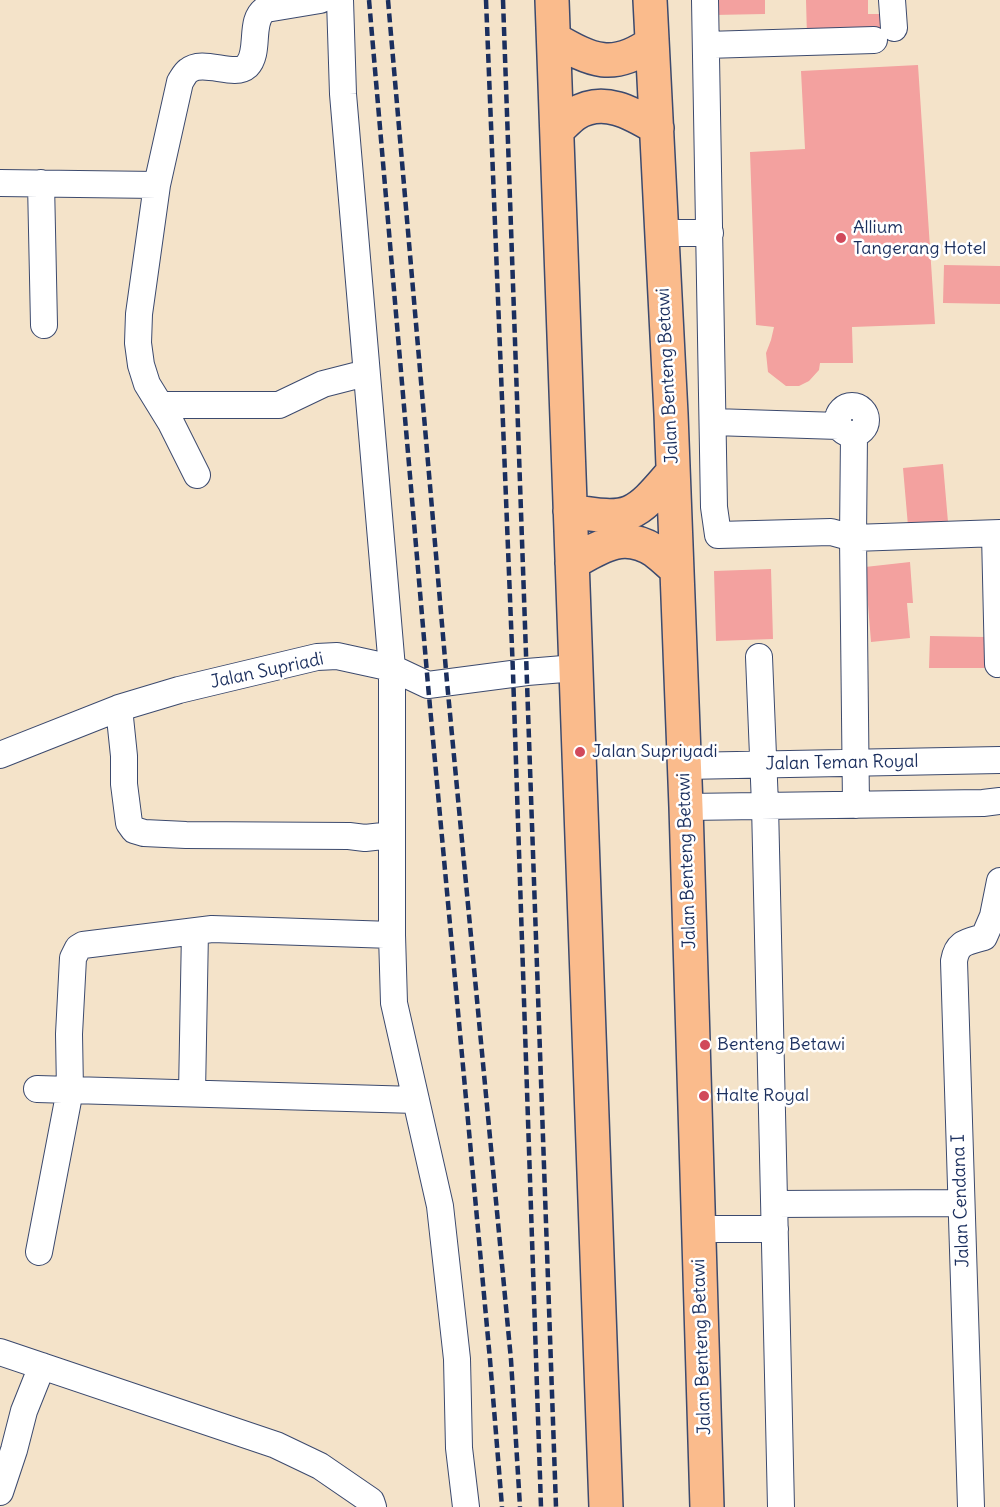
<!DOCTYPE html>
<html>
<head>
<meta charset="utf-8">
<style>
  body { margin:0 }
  canvas { display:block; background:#f4e3c9 }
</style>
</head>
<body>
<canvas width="1000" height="1507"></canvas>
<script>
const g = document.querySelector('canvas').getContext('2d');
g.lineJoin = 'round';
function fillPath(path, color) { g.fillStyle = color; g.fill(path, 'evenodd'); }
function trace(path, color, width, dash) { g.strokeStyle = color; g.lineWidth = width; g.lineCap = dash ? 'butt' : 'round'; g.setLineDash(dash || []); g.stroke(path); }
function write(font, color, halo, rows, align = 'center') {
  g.font = font + ' Delius,sans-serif'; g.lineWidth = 5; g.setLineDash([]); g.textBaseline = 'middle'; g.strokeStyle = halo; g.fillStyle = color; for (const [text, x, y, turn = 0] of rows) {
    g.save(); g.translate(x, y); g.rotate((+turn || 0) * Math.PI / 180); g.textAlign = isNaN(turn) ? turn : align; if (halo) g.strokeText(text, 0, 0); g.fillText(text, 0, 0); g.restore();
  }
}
fillPath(new Path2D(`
  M713,0h52v14l-52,1z
  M806,0h62v14h12l1,22 -74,1z
  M918,65l17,259 -83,3 1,36h-33l-1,7 -10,11 -10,5h-13l-18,-14 -2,-19 5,-13 3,-13 -18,-2 -6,-173 55,-3 -4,-78z
  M944,265l56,1v38l-57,-1z
  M943,464l5,58 -40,4 -5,-58z
  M910,562l3,41h-6l3,35 -39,4 -6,-75z
  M771,569l2,70 -57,2 -2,-70z
  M930,636l56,1v31h-57z`), '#f3a19f');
const minor = new Path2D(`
  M340,0l3,94 49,574v267l2,68 46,203 17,153 2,89 7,59
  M705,0l9,507 4,28
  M892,0l2,28
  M706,45l168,-5
  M0,183l157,2 23,-103c2,-3 5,-9 8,-11 15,-13 46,7 59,-5 14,-14 1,-47 19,-57l54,-9
  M41,183l3,142
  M157,185l-18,129 -1,29 3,22 6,19 24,39 26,52
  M662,233h48
  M160,405h119l44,-21 43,-11
  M838 420a14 14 0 1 1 28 0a14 14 0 1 1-28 0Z
  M713,422l126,4
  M854,434l-1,104 3,267
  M995,534l3,130
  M718,535l113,-3 22,6 147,-5
  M759,657l6,148 16,702
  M119,708l5,48v28l5,39 5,7 10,3 42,2 163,1 16,2 27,-3
  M0,755l119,-47 60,-18 138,-33 20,-1 55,12 36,17 99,-13 49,-4
  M684,766l316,-6
  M686,807l297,-4 17,-2
  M37,1089l379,11
  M192,1093l3,-162
  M775,1204l186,-1
  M698,1229h77
  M39,1252l31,-162 -1,-56 4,-76 5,-10 5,-3 129,-16 180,6
  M0,1352l276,93 44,21 51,35 2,6
  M0,1492l14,-42 10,-39 18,-45
  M971,1507l-17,-546c3,-19 13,-19 30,-24l9,-21 7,-35`);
const major = new Path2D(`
  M552,0l54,1507
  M650,0l21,414 15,393 21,700
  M554,39c38,22 59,32 98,4
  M557,130c6,-5 12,-12 18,-16 28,-18 57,-1 82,14
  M570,511c60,10 64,7 103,-39
  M572,563c28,-16 51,-33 83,-12 7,5 14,12 21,18`);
trace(minor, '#3c4a6e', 28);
trace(major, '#3c4a6e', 36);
trace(minor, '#fff', 26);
trace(major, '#fabb8c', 33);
trace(new Path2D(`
  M369,0l59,685 62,675 12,147
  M388,0l59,682 64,678 9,147
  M486,0l27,673 28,834
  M503,0l53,1507`), '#1b2f5e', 4.5, [9, 4.5]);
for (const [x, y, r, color] of [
  [841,238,6,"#d1495b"],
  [580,752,6,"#d1495b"],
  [705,1045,6,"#d1495b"],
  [704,1096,6,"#d1495b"]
]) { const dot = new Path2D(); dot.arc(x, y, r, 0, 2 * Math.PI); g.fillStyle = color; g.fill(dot); trace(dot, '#fff', 2); }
write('18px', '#1b2f5e', '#fff', [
  ["Allium",853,228],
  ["Tangerang Hotel",853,249],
  ["Jalan Supriyadi",592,752],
  ["Benteng Betawi",717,1045],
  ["Halte Royal",716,1096]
], 'left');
write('18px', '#1b2f5e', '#fff', [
  ["Jalan Benteng Betawi",668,376,-93],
  ["Jalan Supriadi",267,671,-12],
  ["Jalan Teman Royal",842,763,-1],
  ["Jalan Benteng Betawi",687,861,-92],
  ["Jalan Cendana I",961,1201,-92],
  ["Jalan Benteng Betawi",702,1347,-92]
]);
</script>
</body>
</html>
